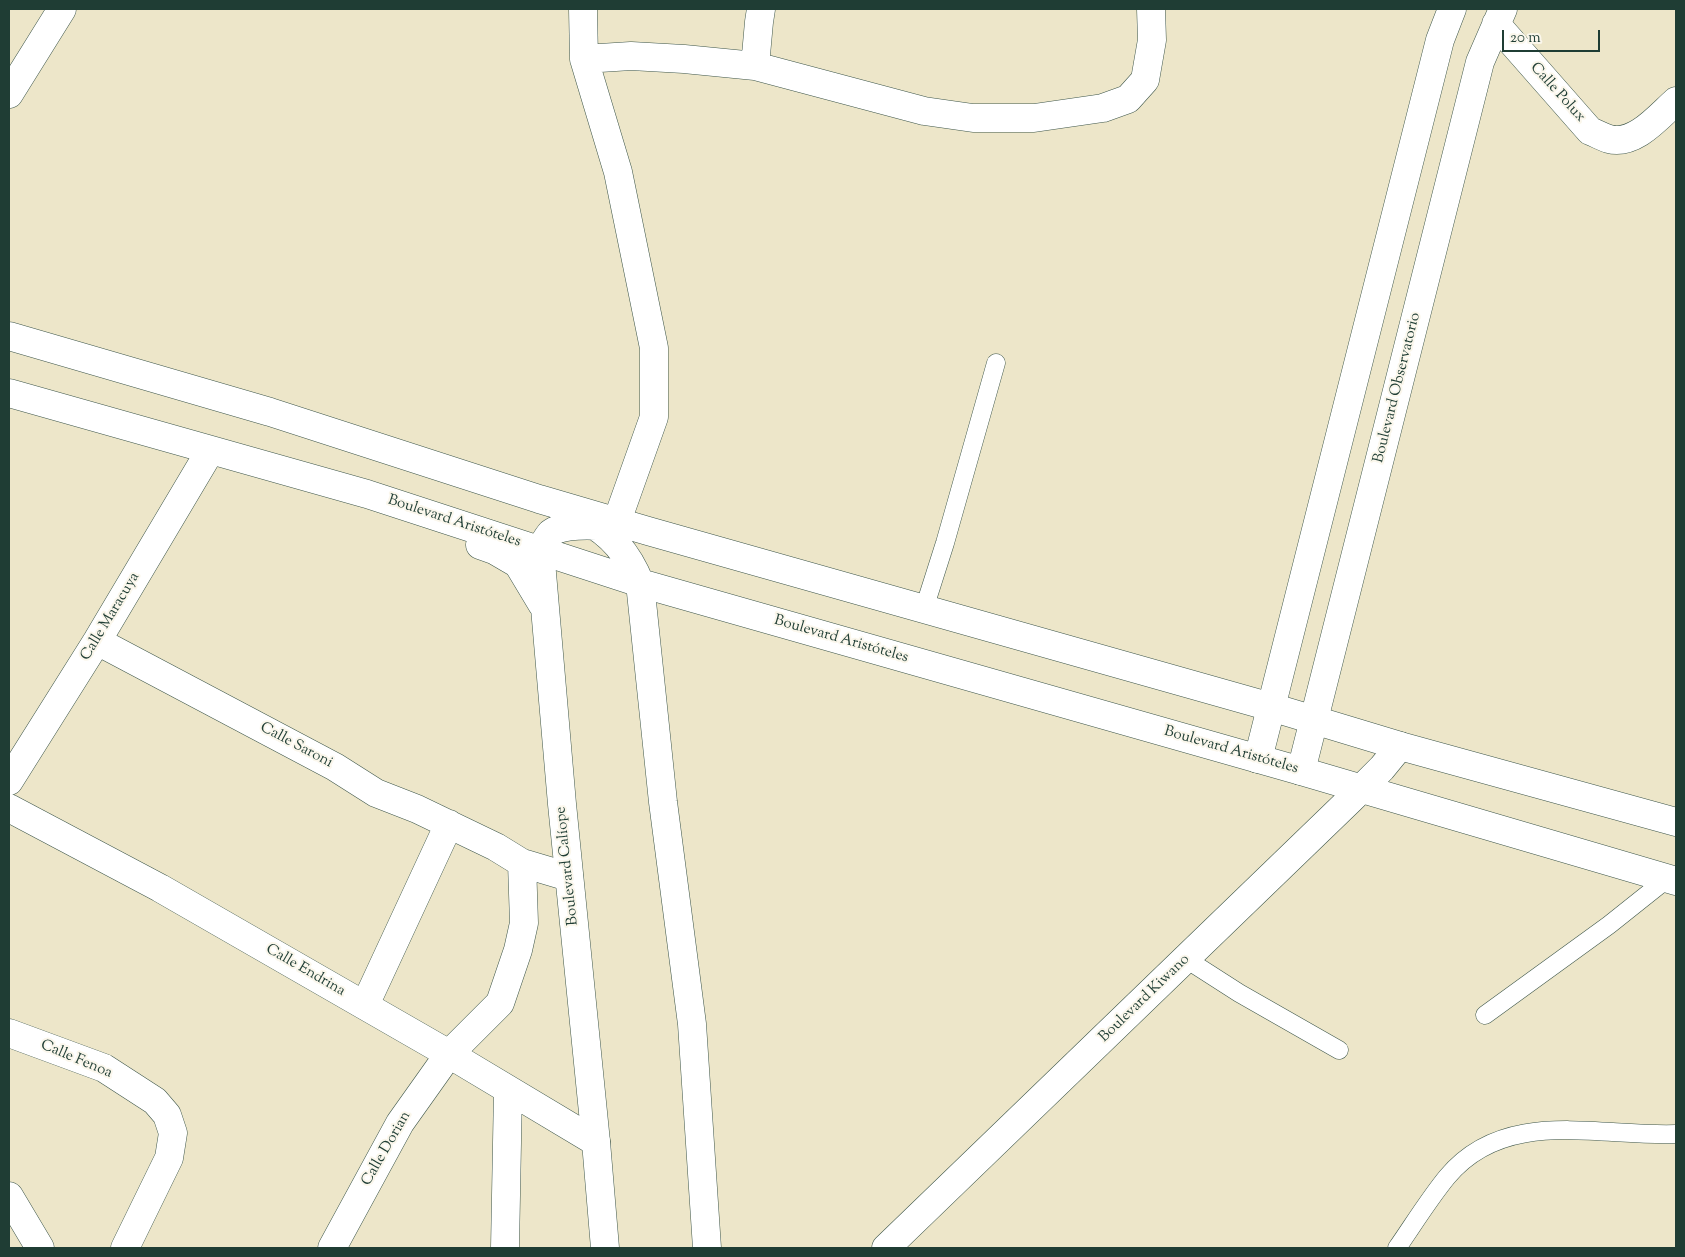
<!DOCTYPE html>
<html>
<head>
<meta charset="utf-8">
<style>
  body { margin:0 }
  #map { position:relative; width:1685px; height:1257px; overflow:hidden; background:#ede6c9; font-family:"Sorts Mill Goudy",serif }
  canvas { display:block }
  .frame { position:absolute; inset:0; border:10px solid #1f3d34; pointer-events:none }
  .scale { position:absolute; left:1502px; top:30px; width:98px; height:22px; box-sizing:border-box; border:2px solid #1f3d34; border-top:0; padding-left:6px; font-size:15px; line-height:18px; white-space:nowrap; color:#1f3d34; -webkit-text-stroke:4px #fbf7ec; paint-order:stroke }
</style>
</head>
<body>
<div id="map">
<canvas width="1685" height="1257"></canvas>
<div class="frame"></div>
<div class="scale">20 m</div>
</div>
<script>
const g = document.querySelector('canvas').getContext('2d');
g.lineJoin = 'round';
function trace(path, color, width, dash) { g.strokeStyle = color; g.lineWidth = width; g.lineCap = dash ? 'butt' : 'round'; g.setLineDash(dash || []); g.stroke(path); }
function write(font, color, halo, rows, align = 'center') {
  g.font = font + ' "Sorts Mill Goudy",serif'; g.lineWidth = 4; g.setLineDash([]); g.textBaseline = 'middle'; g.strokeStyle = halo; g.fillStyle = color; for (const [text, x, y, turn = 0] of rows) {
    g.save(); g.translate(x, y); g.rotate((+turn || 0) * Math.PI / 180); g.textAlign = isNaN(turn) ? turn : align; if (halo) g.strokeText(text, 0, 0); g.fillText(text, 0, 0); g.restore();
  }
}
const lane = new Path2D(`
  M924,609l21,-66 51,-180
  M1186,959l53,34 100,57
  M1485,1015l124,-90 59,-47
  M1397,1248c16,-23 32,-49 50,-71 58,-70 151,-40 229,-43`);
const street = new Path2D(`
  M583,9l1,50 34,113 36,176v69l-37,104
  M1496,24l94,107c6,2 12,6 19,8 26,7 50,-23 67,-38
  M584,59l47,-3 53,3 71,7 169,45 49,7h61l69,-10 25,-9 17,-19 7,-40 -1,-31
  M755,66l4,-44 2,-13
  M9,94l53,-85
  M97,641l238,126 41,26 41,16 79,38 26,16 2,60 -6,27 -18,53 -51,51 -49,69 -68,125
  M1258,759l182,-719 12,-31
  M1301,771l179,-709 23,-53
  M9,781l88,-140 113,-190
  M9,808l151,80 289,166 147,88
  M522,863l47,14
  M365,1005l84,-181
  M9,1033l95,35 51,33 12,14 6,18 -4,25 -44,90
  M9,1196l31,52
  M505,1248l3,-158
  M886,1248l465,-449 31,-31 18,-22`);
const secondary = new Path2D(`
  M9,336l261,76 269,87 109,32 623,176 129,39 276,76
  M9,393l358,101 273,89 661,188 375,110
  M586,521c27,13 43,35 54,62l23,219 29,222 15,224
  M480,545l14,5 24,14 24,40
  M605,1248l-9,-106 -34,-338 -22,-254c3,-5 7,-13 11,-17 11,-9 42,-8 56,-6`);
trace(lane, '#3e564a', 19);
trace(street, '#3e564a', 29);
trace(secondary, '#3e564a', 29);
trace(lane, '#fff', 18);
trace(street, '#fff', 28);
trace(secondary, '#fff', 28);
write('15px', '#1f3d34', '#fbf7ec', [
  ["Calle Polux",1557,93,48],
  ["Boulevard Observatorio",1398,388,-76],
  ["Boulevard Aristóteles",454,522,18],
  ["Calle Maracuya",111,617,-59],
  ["Boulevard Aristóteles",841,640,16],
  ["Calle Saroni",296,746,28],
  ["Boulevard Aristóteles",1231,751,16],
  ["Boulevard Calíope",568,866,-96],
  ["Calle Endrina",305,971,30],
  ["Boulevard Kiwano",1145,999,-44],
  ["Calle Fenoa",76,1060,23],
  ["Calle Dorian",387,1149,-60]
]);
</script>
</body>
</html>
